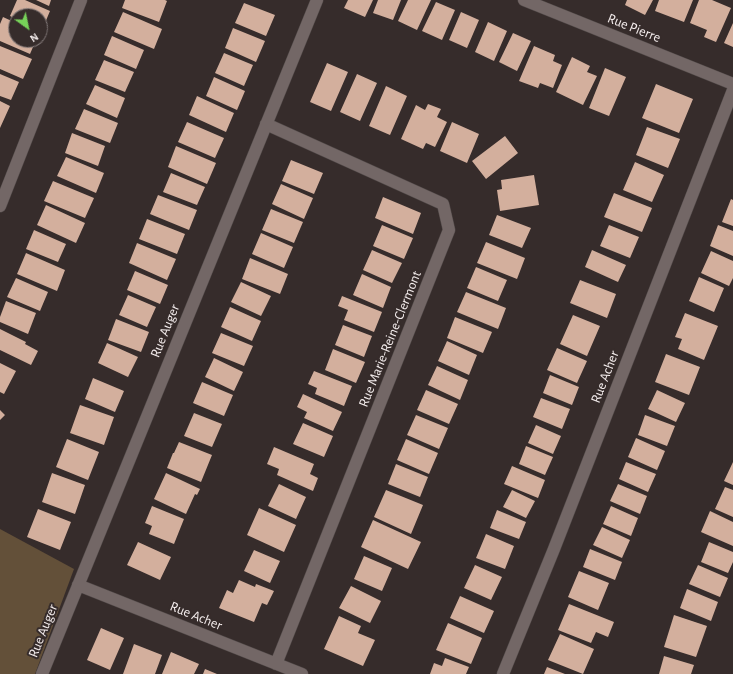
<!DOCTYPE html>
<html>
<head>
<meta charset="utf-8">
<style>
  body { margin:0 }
  #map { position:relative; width:733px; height:674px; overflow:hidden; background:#362c2b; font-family:"Alegreya Sans",sans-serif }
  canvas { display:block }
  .north { position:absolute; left:8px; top:8px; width:40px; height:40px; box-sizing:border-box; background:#362c2b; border:1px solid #827979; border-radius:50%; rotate:147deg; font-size:11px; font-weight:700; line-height:16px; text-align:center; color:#f4eded }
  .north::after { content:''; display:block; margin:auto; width:14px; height:18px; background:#77d259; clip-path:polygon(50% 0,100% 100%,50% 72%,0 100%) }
</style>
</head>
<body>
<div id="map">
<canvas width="733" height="674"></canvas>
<div class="north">N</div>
</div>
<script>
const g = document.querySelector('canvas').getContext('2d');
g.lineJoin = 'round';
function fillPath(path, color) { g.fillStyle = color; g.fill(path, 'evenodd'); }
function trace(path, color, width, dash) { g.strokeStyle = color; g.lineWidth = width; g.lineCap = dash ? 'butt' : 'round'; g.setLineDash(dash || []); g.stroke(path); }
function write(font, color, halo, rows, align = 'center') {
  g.font = font + ' "Alegreya Sans",sans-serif'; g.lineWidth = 4; g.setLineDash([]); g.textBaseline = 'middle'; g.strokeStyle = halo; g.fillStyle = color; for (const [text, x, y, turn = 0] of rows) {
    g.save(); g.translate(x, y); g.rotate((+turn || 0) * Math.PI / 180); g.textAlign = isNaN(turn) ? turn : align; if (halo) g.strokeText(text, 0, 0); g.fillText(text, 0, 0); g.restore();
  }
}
fillPath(new Path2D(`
  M0,529l74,40 -39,105h-35z`), '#635039');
fillPath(new Path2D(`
  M17,0h8l25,11 -8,19 -2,-1v-13h-24v3l-6,-3z
  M36,0h15l-2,6z
  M125,0h40l2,1 -8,21 -37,-14z
  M348,0h25l-8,17 -21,-9z
  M378,0h23l-8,20 -20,-7z
  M408,0h23l-14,30 -19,-9z
  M627,0h26l-8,15 -20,-10z
  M659,0h34l-9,22 -29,-11z
  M699,0h13l19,8 -15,34 -12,-5 3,-7 -17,-7z
  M436,2l19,8 -13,30 -20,-9z
  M244,3l31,12 -9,21 -31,-13z
  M123,12l39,17 -8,20 -40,-17z
  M461,12l18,8 -12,28 -18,-8z
  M3,17l13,6v17h20l-6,14 -30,-13v-17z
  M488,22l19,9 -13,30 -19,-9z
  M733,23v24l-9,-4z
  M233,28l32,13 -9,21 -31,-14z
  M513,33l18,8 -14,30 -18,-9z
  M112,36l32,14 -8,19 -32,-14z
  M0,46l32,13 -9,20 -23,-10z
  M534,46l21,9 -2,6 9,4 -9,23 -13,-5 -2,5 -19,-7z
  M224,53l29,12 -9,21 -29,-13z
  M572,57l18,9 -3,6 10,4 -14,29 -27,-13z
  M104,60l30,12 -9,20 -30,-12z
  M327,63l21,9 -17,39 -21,-9z
  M605,68l21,9 -17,39 -20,-8z
  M0,74l19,8 -8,18 -11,-4z
  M357,74l20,9 -17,38 -20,-9z
  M214,77l31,14 -8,19 -31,-14z
  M656,84l37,15 -14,34 -37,-15z
  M95,85l30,13 -8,20 -31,-14z
  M386,86l21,10 -17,39 -21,-9z
  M197,96l37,17 -8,19 -37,-17z
  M0,101l10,5 -10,22z
  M428,104l13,5 -4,8 10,5 -12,25 -9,-4 -3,6 -22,-10 15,-34 9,5z
  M84,109l34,14 -8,20 -35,-14z
  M187,122l37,16 -9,20 -37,-16z
  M452,122l27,12 -12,29 -27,-12z
  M647,127l33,12 -12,29 -32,-13z
  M72,133l33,13 -7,20 -33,-13z
  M505,136l13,17 -32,26 -14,-18z
  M176,146l40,17 -9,21 -39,-17z
  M66,157l38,16 -8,20 -39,-17z
  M291,160l32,13 -9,21 -32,-13z
  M635,162l29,13 -12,27 -29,-12z
  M171,173l34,14 -8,18 -34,-13z
  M534,175l5,30 -39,6 -3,-21 5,-1 -1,-9z
  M53,181l41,17 -9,20 -41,-17z
  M281,184l32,14 -9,21 -32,-15z
  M614,193l38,15 -10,24 -38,-15z
  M158,195l39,15 -8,20 -39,-16z
  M383,197l38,16 -8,21 -38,-16z
  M731,199l2,1v26l-11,-4z
  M46,205l39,18 -9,20 -39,-18z
  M271,209l32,13 -9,21 -32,-13z
  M497,215l34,13 -9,20 -33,-13z
  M147,219l38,15 -8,20 -38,-15z
  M382,225l31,13 -9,21 -31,-13z
  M609,225l30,12 -9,21 -30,-12z
  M718,225l15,6v25l-23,-10z
  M34,230l32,14 -8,18 -32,-13z
  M261,233l32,14 -9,21 -32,-14z
  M486,242l39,16 -8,21 -40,-16z
  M137,243l39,16 -9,21 -38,-17z
  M372,250l30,13 -10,20 -29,-13z
  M592,250l34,15 -8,17 -33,-15z
  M711,251l22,10v17l-4,8 -28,-13z
  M26,253l39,17 -8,21 -40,-17z
  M250,258l38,16 -8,20 -38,-15z
  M476,267l31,13 -9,21 -31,-13z
  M135,271l33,14 -8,19 -33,-14z
  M362,274l29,13 -8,21 -30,-13z
  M699,277l25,11 -10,24 -25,-11z
  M16,278l32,14 -8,19 -33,-14z
  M580,280l36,14 -9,24 -37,-15z
  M241,282l30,14 -10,20 -30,-14z
  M466,292l40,16 -8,21 -41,-17z
  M128,295l28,12 -9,20 -28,-12z
  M342,296l40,16 -8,20 -30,-12 4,-10 -10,-4z
  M6,301l30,12 -8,21 -28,-12v-5z
  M230,307l31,14 -9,20 -31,-14z
  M685,313l33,13 -14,34 -26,-11 4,-10 -7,-2z
  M573,315l27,11 -13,30 -27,-12z
  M455,317l37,15 -9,21 -36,-15z
  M116,319l33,13 -8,20 -33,-12z
  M343,325l29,11 -8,21 -29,-12z
  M0,329l26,13 -1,2 13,7 -7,14 -31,-15z
  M221,333l32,13 -9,20 -32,-13z
  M447,341l30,14 -8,20 -31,-14z
  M107,343l31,14 -10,20 -30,-14z
  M557,348l30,13 -10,22 -30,-13z
  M333,349l32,13 -9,21 -31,-13z
  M666,354l34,13 -11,28 -34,-13z
  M214,358l29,14 -9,19 -29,-14z
  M0,363l16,8 -12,23 -4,-2z
  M437,366l31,14 -8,20 -32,-15z
  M314,371l38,15 -8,20 -29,-12 2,-6 -9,-4z
  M550,375l29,12 -7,18 -29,-12z
  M93,378l31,13 -9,21 -30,-13z
  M202,382l31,13 -9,21 -31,-13z
  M426,390l32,14 -9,20 -32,-14z
  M657,390l28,13 -9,19 -28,-13z
  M303,394l39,18 -9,19 -29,-13 3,-6 -10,-5z
  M541,398l29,11 -8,20 -29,-12z
  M80,405l34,12 -10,28 -34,-12z
  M0,410l5,5 -5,5z
  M194,413l28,11 -10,23 -28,-11z
  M416,415l32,13 -9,21 -32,-14z
  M645,415l30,11 -8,20 -29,-11z
  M303,423l30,13 -9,21 -31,-13z
  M536,425l25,11 -8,18 -25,-11z
  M636,438l29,13 -8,19 -29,-13z
  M67,439l32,13 -11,28 -32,-13z
  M406,439l32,14 -9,21 -32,-14z
  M179,442l33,13 -11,27 -34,-14 6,-15h1z
  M526,446l27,11 -8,18 -26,-11z
  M274,447l40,17 -4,10 8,4 -5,13 -36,-16 2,-6 -12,-5z
  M626,462l30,12 -8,18 -29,-13z
  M733,462v23l-9,-4z
  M396,464l32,13 -8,20 -32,-13z
  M512,466l33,14 -7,18 -34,-14z
  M52,473l33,12 -10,29 -33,-12z
  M166,473l34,16 -3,6 -2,-1 -9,20 -32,-15z
  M279,484l27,13 -10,22 -28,-13z
  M618,484l29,12 -7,18 -30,-13z
  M725,487l8,3v27l-18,-8z
  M386,490l37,15 -12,29 -37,-17z
  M512,490l23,11 -9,17 -23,-11z
  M152,506l32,13 -10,25 -25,-10 3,-8 -7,-3z
  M611,506l27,12 -7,18 -28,-12z
  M259,508l37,17 -12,27 -37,-17z
  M38,509l33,13 -11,28 -33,-13z
  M497,510l29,12 -7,17 -29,-11z
  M710,511l23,11v24l-32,-14z
  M373,520l48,22 -13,27 -47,-22z
  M602,527l28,13 -8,18 -29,-13z
  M486,534l28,12 -9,23 -29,-11z
  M138,542l33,15 -11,23 -33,-15z
  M709,542l24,10v10l-5,11 -27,-11z
  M590,549l32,13 -7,18 -32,-13z
  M254,550l26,11 -10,22 -26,-12z
  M364,556l28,12 -10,23 -28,-12z
  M475,565l27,12 -11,23 -27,-12z
  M698,565l30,13 -8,19 -31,-13z
  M579,571l30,12 -11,27 -30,-13z
  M239,580l16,7 1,-3 18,7 -7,14 -5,-2 -8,19 -35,-14 8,-18 6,3z
  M351,586l30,15 -11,22 -31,-15z
  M687,589l31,13 -7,19 -31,-13z
  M460,596l34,15 -10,22 -34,-15z
  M569,604l45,18 -6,15 -12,-5 -5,11 -33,-13z
  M674,615l33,11 -11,31 -32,-10z
  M339,616l22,10 -3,7 17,7 -12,26 -39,-17z
  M448,623l34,15 -11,26 -35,-14z
  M101,628l23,10 -14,32 -23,-10z
  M560,634l34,15 -11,25 -35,-14z
  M134,644l28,11 -7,19h-32z
  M171,652l28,12 -5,10h-32z
  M664,656l30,9 -3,9h-32z
  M445,658l24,9 -3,7h-36l4,-11 8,3z
  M547,667l18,7h-21z
  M205,669l12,5h-14z`), '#d3af9d');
const street = new Path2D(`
  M524,0l209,84
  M266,124l177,80 6,26 -173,434
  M0,206l81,-206
  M78,585l224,89
  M42,674l275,-674
  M503,674l51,-125 179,-459`);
trace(street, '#514948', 13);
trace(street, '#736766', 12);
write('14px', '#f4eded', '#362c2b', [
  ["Rue Pierre",634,28,22],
  ["Rue Auger",165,331,-68],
  ["Rue Marie-Reine-Clermont",390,339,-68],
  ["Rue Acher",605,377,-69],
  ["Rue Acher",196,616,22],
  ["Rue Auger",43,631,-68]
]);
</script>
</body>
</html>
